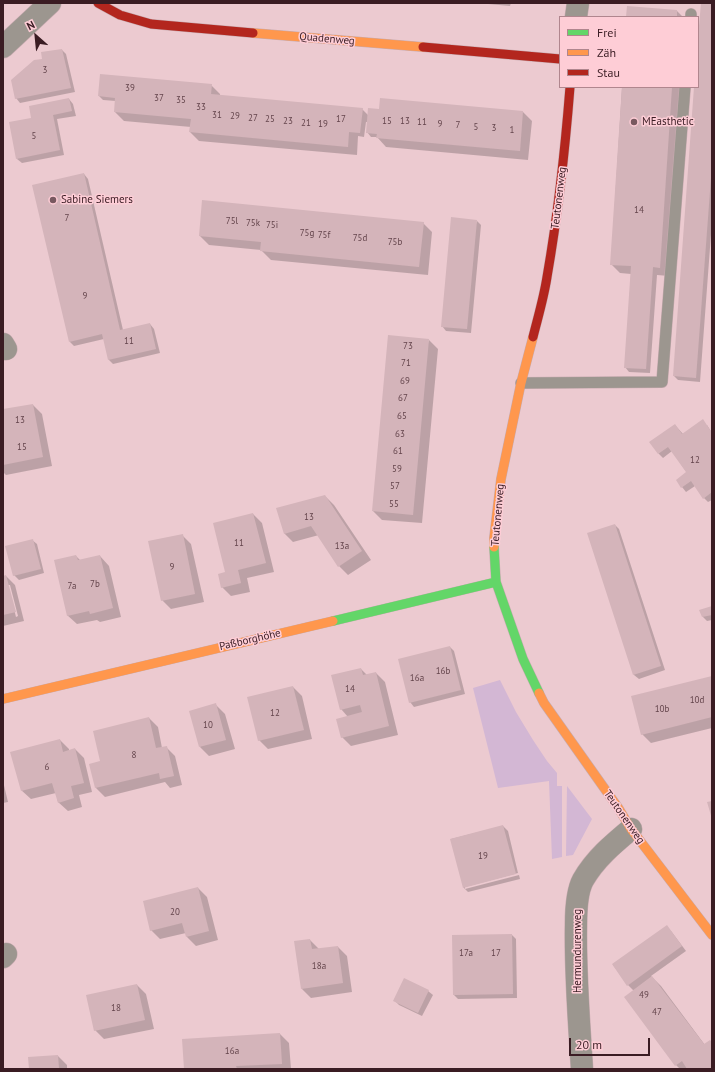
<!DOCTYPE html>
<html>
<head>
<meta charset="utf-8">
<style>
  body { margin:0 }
  #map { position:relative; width:715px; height:1072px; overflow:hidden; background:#eccad0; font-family:"PT Sans",sans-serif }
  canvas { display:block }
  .frame { position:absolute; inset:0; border:4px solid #3a1c23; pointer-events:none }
  .legend { position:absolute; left:559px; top:16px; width:140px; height:72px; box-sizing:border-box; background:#fecdd6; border:1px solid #b0868e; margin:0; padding:5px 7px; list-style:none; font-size:12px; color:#3a1c23 }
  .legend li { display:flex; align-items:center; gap:8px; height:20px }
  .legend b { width:20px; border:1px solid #b0868e }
  .north { position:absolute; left:16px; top:16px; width:40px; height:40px; -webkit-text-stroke:3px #fecdd6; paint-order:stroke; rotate:333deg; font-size:11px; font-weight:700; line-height:16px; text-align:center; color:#3a1c23 }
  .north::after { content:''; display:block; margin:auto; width:14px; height:18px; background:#3a1c23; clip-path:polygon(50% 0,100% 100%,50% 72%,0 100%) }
  .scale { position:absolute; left:569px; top:1038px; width:81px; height:18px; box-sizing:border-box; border:2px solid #3a1c23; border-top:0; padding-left:5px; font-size:12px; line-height:14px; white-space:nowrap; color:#3a1c23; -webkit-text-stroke:3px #fecdd6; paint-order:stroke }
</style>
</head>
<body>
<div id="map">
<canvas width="715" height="1072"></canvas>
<div class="frame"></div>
<ul class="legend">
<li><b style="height:5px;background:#63d668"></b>Frei</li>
<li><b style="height:5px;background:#ff974d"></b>Zäh</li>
<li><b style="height:5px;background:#b3261e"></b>Stau</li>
</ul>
<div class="north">N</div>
<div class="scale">20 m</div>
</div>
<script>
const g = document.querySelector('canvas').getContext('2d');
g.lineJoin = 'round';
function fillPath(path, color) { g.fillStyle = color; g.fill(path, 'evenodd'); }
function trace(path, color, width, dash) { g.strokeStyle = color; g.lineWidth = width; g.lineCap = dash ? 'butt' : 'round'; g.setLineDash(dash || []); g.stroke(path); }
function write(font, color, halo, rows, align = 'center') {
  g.font = font + ' "PT Sans",sans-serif'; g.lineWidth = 3; g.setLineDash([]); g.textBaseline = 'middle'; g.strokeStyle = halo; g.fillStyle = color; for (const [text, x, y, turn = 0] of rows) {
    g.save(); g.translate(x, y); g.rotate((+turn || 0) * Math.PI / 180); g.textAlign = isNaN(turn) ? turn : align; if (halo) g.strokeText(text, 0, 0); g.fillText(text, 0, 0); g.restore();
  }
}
fillPath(new Path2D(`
  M500,680l16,32 17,28 14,21 10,12v13h5v71l-10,2 -3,-78 -51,7 -25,-100z
  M567,786l25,33 -19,36 -7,1z`), '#d3b7d4');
fillPath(new Path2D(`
  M477,3h34l-1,3z
  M702,3h10v218l-12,161 -22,-2 -4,-4 21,-289h3v-36z
  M677,11l6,6h-56z
  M62,50l4,4 9,38 -55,11 -4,-5 27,-39z
  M211,85l9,9v2l142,13 6,6 12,-5 143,2 9,9 -4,39 -142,-13 -9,-10h-6l-4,-5 1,-10h-2l-2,15 -6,-1 -1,19 -158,-14 -9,-9 1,-5 -67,-6 -9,-9 1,-11 -13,-1 -4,-4z
  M622,87h60l-13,189 -12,-1 -7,98 -21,-1 -4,-5 6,-93 -11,-1 -9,-9z
  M69,99l4,5 3,12 -19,3 7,36 -42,8 -5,-4 16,-40z
  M84,174l4,5 35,151 27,-6 4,5 6,24 -47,11 -4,-4 -5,-21 -30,7 -4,-4z
  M477,221l4,4 -10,108 -25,-2 -4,-5z
  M423,223l9,9 -4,43 -157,-15 -10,-10 -52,-5 -9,-9z
  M429,340l9,9 -16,174 -40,-3 -9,-9z
  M33,405l9,9 10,52 -46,9 -3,-3v-62z
  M675,425l8,9 24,-9 5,8v67l-4,2 -4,-4 -9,-12 -9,6 -4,-5 5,-14 -15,-22 -9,7 -4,-4 -8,-12z
  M325,496l9,9 37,55 -23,15 -9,-9 -20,-31 -26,7 -9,-9z
  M253,514l9,9 12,49 -27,6 3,14 -19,4 -9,-9 4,-14z
  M615,525l4,4 46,141 -26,9 -5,-4z
  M182,535l9,9 13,58 -33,7 -9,-9z
  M32,540l5,4 7,29 -25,7 -5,-5z
  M76,556l5,5 19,-5 9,10 12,51 -21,5 -3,-2 -20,4 -10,-9z
  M6,576l9,9 9,36 -21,5v-49zM8,585h2l8,31 -2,1z
  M712,607v13l-5,1 -4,-4 -2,-7z
  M450,647l4,4 11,43 -51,13 -4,-5z
  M361,669l6,6 9,-2 9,9 13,53 -47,11 -9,-9 6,-20 -7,-8z
  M712,677v51l-61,15 -9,-9z
  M293,687l9,9 10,43 -44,10 -9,-9z
  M216,705l9,9 10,35 -26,7 -9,-9z
  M149,718l9,9 4,21 4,-1 9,9 7,29 -12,3 -5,-6 -60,15 -9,-9 5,-26z
  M60,740l9,9v2l6,-2 9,9 8,34 -13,3 3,12 -14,4 -10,-9 -2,-9 -25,6 -10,-9z
  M3,781l5,21 -5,1z
  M503,826l5,5 10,42 -53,14v2l54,-14 1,4 -52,13 -4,-4 -13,-49z
  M198,888l9,9 11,43 -22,6 -9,-9 -1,-4 -26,6 -9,-9z
  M671,931l15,20 -35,25 10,10 44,59 7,-2v26h-32l-4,-4 -42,-74 -6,-6 -15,-20z
  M512,935l4,4 1,59 -59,1 -4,-4 -1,-59z
  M310,940l9,9 19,-2 9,9 5,36 -41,6 -9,-9 -7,-47z
  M137,985l9,9 8,35 -50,10 -9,-9z
  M428,991l5,4 -11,21 -23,-11 -4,-4z
  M280,1034l9,9 2,26h-106z
  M58,1056l9,9v4h-37z`), '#0003');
fillPath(new Path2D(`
  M701,3h11v161l-16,214 -23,-2 21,-289h4v-50z
  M627,6l50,4v7h-51z
  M62,49l9,39 -56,11 -4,-19 23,-20 8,-1 -1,-7z
  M100,74l112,10 -1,10 152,14 -3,25 -11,-1 -1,15 -159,-15 2,-13 -77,-7 1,-14 -17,-2z
  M622,87h50l-12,181 -7,-1 -7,102 -22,-1 7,-102 -21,-1z
  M69,98l3,13 -19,4 7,35 -44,9 -7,-37 22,-4 -2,-12z
  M380,98l143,13 -3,40 -144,-13 1,-4 -11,-1 2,-25 11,1z
  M84,173l36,157 30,-7 6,26 -48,11 -6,-26 -33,8 -37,-157z
  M202,200l222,22 -5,45 -159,-16 1,-9 -62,-6z
  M451,217l26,3 -10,109 -26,-2z
  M388,335l41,4 -16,176 -41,-4z
  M33,404l10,53 -40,8v-56z
  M703,419l9,14v59l-9,7 -12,-18 -10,7 -5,-8 10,-8 -18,-25 -10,7 -9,-12 26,-18 7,10z
  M325,495l37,56 -24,16 -27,-41 -27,8 -8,-26z
  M253,513l13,50 -28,7 3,13 -20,5 -3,-14 7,-2 -12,-49z
  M615,524l46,142 -28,9 -46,-142z
  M183,534l12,60 -34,7 -13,-60z
  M33,539l8,30 -28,7 -8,-30z
  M76,555l2,5 22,-5 13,53 -23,6 -1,-3 -22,5 -13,-56z
  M6,575l10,37 -13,3v-39z
  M712,606v9l-10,2 -3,-7z
  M450,646l11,44 -52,13 -11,-44z
  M361,668l2,7 13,-3 13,54 -48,12 -5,-19 26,-7 -2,-7 -20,5 -9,-35z
  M712,676v41l-71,18 -10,-39z
  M293,686l11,44 -46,11 -11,-44z
  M216,703l10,37 -27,7 -10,-36z
  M149,717l7,31 11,-2 7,30 -14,3 -1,-6 -64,15 -6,-24 11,-3 -7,-30z
  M60,739l3,13 12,-4 9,35 -13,3 3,12 -16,5 -6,-20 -31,8 -11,-39z
  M712,801v18l-5,-17z
  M503,825l13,49 -53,14 -13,-49z
  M198,887l11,44 -23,6 -4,-14 -32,8 -7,-30z
  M667,925l15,21 -55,40 -15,-22z
  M512,934l1,60 -60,1 -1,-60z
  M310,939l2,10 26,-3 5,37 -42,6 -7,-48z
  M652,976l52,68 6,-4 2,2v27h-25l-5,-8 -7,5 -51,-69z
  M404,978l25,12 -11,23 -25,-12z
  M137,984l8,36 -51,11 -8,-36z
  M280,1033l2,31 -46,2 1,3h-29v-1l-24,1 -2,-30z
  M58,1055l1,14h-30l-1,-12z`), '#d4b4ba');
const lane = new Path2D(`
  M691,17v-3
  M521,383l141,-1 23,-295`);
const street = new Path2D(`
  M576,17l2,-14
  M3,47l47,-44
  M3,344l3,5
  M3,957l3,-3
  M582,1069c-3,-48 -7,-96 -6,-144 0,-12 1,-34 7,-45 12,-21 30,-36 48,-51`);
const fast = new Path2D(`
  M494,547l2,35 27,77 16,34
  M333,621l163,-39`);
const slow = new Path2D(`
  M253,33l170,14
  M494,547v-9l7,-59 20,-96 12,-46
  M539,693l5,10 75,106 12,20 81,106
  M3,699l330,-78`);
const jam = new Path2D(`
  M98,3l22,12 31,9 102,9
  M423,47l137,12
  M533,337c5,-20 11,-40 14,-60 11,-63 18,-126 23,-190`);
trace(lane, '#c6aaaf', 12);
trace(street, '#c6aaaf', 23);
trace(fast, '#c6aaaf', 10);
trace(slow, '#c6aaaf', 10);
trace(jam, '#c6aaaf', 10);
trace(lane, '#9c968f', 11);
trace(street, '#9c968f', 22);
trace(fast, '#63d668', 9);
trace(slow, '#ff974d', 9);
trace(jam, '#b3261e', 9);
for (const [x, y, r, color] of [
  [634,122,4,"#785960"],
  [53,200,4,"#785960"]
]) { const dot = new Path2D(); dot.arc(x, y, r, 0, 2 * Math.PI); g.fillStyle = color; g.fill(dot); trace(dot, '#fecdd6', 1.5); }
write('9px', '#63444b', null, [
  ["3",45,70],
  ["39",130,88],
  ["37",159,98],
  ["35",181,100],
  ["33",201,107],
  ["31",217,115],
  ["29",235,116],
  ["27",253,118],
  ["25",270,119],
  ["17",341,119],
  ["23",288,121],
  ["15",387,121],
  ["13",405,121],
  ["11",422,122],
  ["21",306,123],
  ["19",323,124],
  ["9",440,124],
  ["7",458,125],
  ["5",476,127],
  ["3",494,128],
  ["1",512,130],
  ["5",34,136],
  ["14",639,210],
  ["7",67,218],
  ["75l",232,221],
  ["75k",253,223],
  ["75i",272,225],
  ["75g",307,233],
  ["75f",324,235],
  ["75d",360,238],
  ["75b",395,242],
  ["9",85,296],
  ["11",129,341],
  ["73",408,346],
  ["71",406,363],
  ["69",405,381],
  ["67",403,398],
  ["65",402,416],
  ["13",20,420],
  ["63",400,434],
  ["15",22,447],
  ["61",398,451],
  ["12",695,460],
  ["59",397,469],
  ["57",395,486],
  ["55",394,504],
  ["13",309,517],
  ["11",239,543],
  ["13a",342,546],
  ["9",172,567],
  ["7b",95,584],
  ["7a",72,586],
  ["16b",443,671],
  ["16a",417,678],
  ["14",350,689],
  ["10d",697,700],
  ["10b",662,709],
  ["12",275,713],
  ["10",208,725],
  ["8",134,755],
  ["6",47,767],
  ["19",483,856],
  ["20",175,912],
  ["17a",466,953],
  ["17",496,953],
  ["18a",319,966],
  ["49",644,995],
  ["18",116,1008],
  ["47",657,1012],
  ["16a",232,1051]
]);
write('11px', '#3a1c23', '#fecdd6', [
  ["Quadenweg",327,39,5],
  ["Teutonenweg",559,198,-83],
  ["Teutonenweg",498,515,-85],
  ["Paßborghöhe",250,640,-13],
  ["Teutonenweg",624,817,55],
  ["Hermundurenweg",578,951,-90]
]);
write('11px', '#3a1c23', '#fecdd6', [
  ["MEasthetic",642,122],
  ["Sabine Siemers",61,200]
], 'left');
</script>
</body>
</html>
